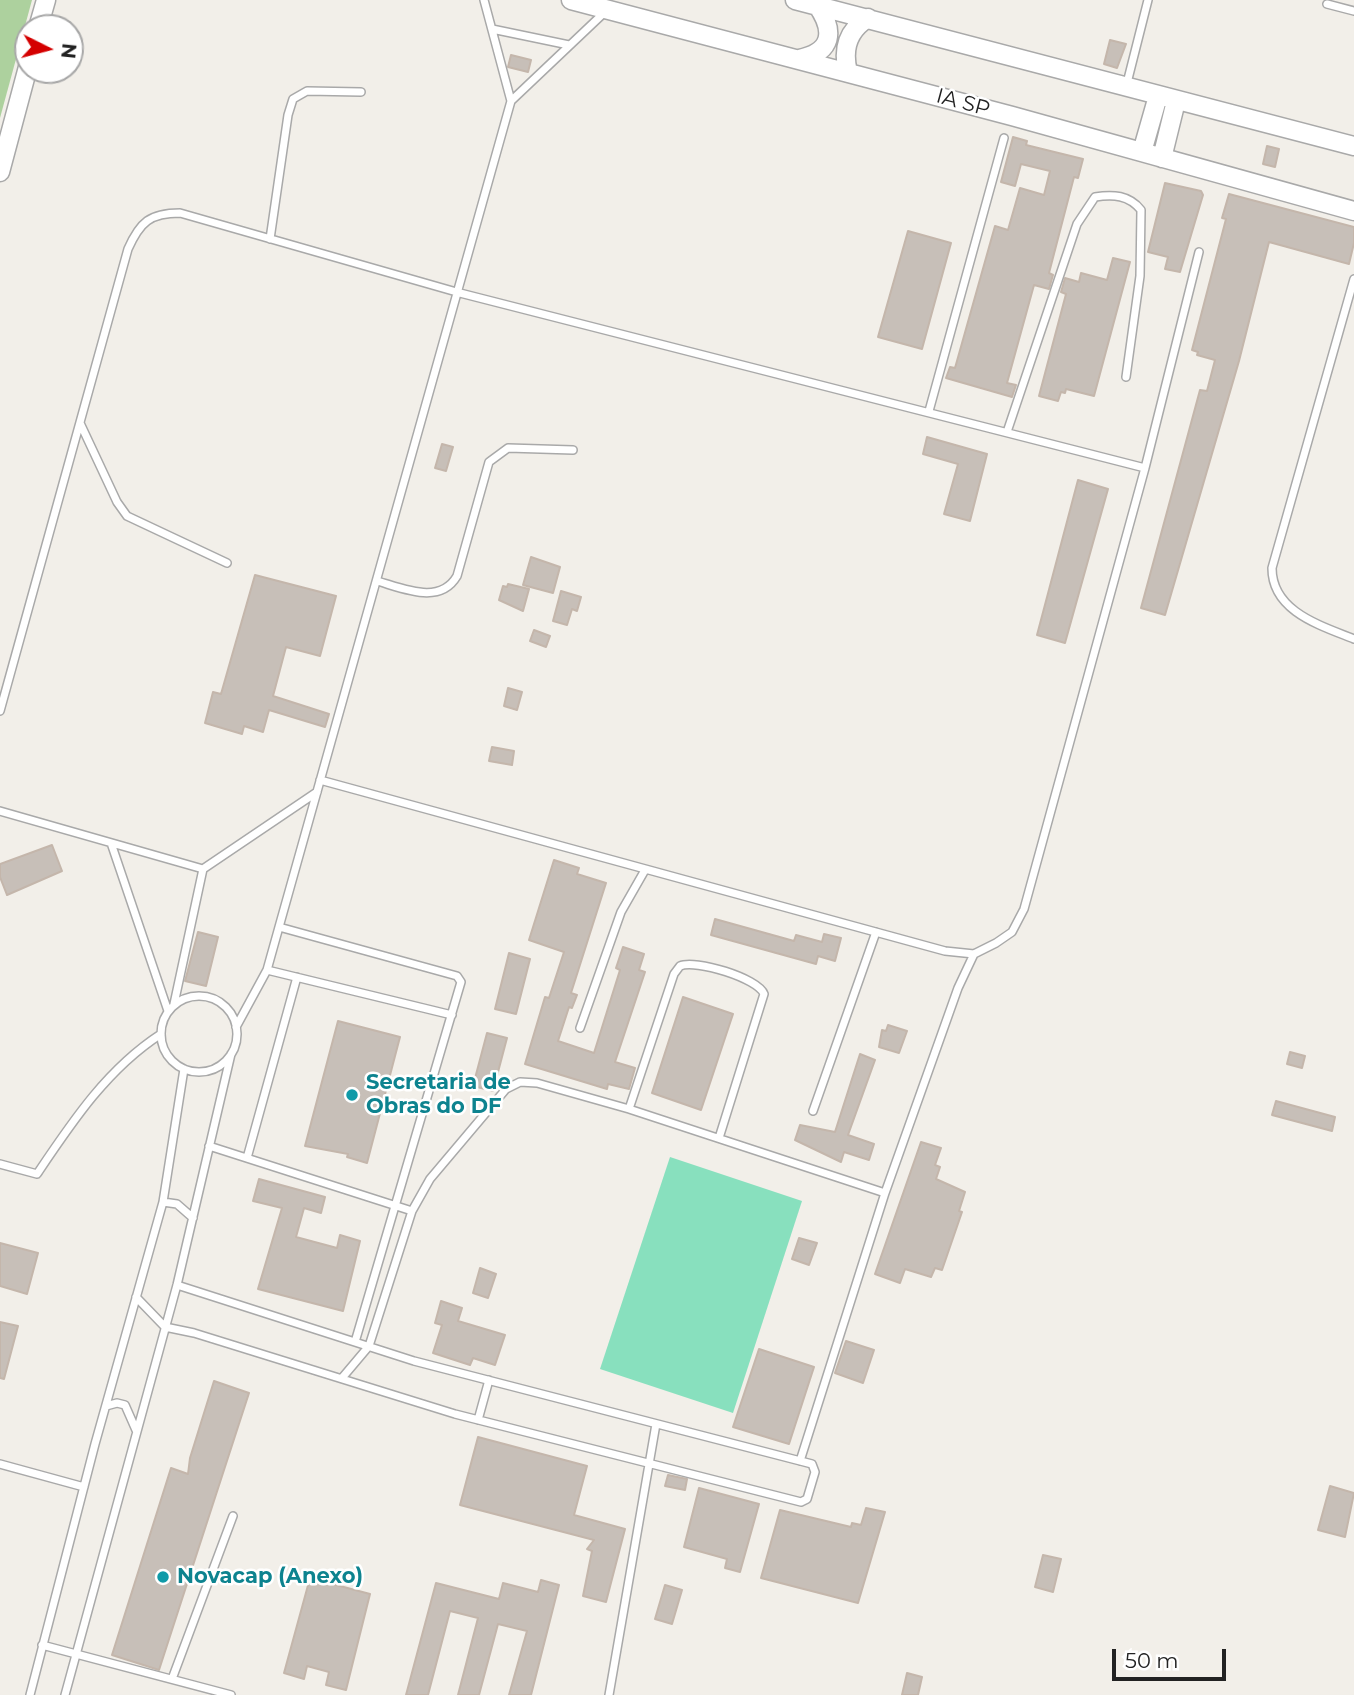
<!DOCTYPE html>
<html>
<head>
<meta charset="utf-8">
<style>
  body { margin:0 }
  #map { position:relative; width:1354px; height:1695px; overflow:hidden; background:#f2efe9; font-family:Montserrat,sans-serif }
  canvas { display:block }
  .north { position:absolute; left:14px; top:14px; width:70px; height:70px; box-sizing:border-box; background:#fff; border:2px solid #a7a7a7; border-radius:50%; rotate:96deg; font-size:19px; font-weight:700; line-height:28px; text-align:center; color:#222 }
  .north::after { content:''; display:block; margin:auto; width:24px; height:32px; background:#d40000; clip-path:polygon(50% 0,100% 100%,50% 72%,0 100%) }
  .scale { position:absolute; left:1112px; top:1649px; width:114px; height:32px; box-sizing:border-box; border:4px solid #222; border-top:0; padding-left:9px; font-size:21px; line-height:24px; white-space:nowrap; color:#222; -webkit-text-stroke:5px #fff; paint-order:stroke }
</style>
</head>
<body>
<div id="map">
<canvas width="1354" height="1695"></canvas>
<div class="north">N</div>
<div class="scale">50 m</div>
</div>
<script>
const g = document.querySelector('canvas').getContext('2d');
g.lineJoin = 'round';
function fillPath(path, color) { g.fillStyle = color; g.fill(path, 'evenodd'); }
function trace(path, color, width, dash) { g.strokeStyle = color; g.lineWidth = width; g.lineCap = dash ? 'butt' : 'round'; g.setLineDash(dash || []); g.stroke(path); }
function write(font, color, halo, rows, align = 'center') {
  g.font = font + ' Montserrat,sans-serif'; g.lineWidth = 5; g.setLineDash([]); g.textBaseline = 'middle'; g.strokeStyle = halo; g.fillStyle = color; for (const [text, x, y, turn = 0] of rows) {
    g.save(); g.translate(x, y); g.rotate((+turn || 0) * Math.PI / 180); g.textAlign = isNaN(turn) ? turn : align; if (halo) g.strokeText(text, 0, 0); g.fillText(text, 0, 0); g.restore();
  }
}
fillPath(new Path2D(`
  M0,0h32l-32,118z`), '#add19e');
fillPath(new Path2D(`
  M670,1157l132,44 -69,212 -133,-44z`), '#88e0be');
const building = new Path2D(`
  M1110,40l16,4 -9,24 -13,-4z
  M511,55l20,5 -3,12 -20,-5z
  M1013,137l14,4 -1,4 57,14 -5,19 -4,-1 -25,96 4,2 -4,14 -15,-4 -27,98 9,2 -4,12 -66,-19 4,-11 5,1 40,-142 13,4 12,-42 24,7 6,-24 -29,-7 -6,22 -14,-4z
  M1267,146l12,3 -4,18 -12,-3z
  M1165,183l36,8 2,4 -23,77 -15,-3 3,-12 -20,-5z
  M1229,194l125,33v16l-5,21 -80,-22 -30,119 -74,254 -24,-7 59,-218 7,1 8,-31 -18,-5 1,-3 -6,-2 34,-131 -4,-1z
  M908,231l43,12 -29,106 -44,-12z
  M1113,258l17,4 -36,134 -28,-7 -1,4 -4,-1 -3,9 -19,-5 27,-102 -5,-2 4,-14 14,4 2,-9 26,7z
  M927,437l60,17 -17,67 -26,-7 14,-50 -35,-10z
  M442,444l11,3 -7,24 -11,-3z
  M1078,480l30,9 -43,154 -28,-8z
  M531,557l29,10 -7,26 -30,-8z
  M255,575l81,21 -16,60 -34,-9 -13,49 56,18 -4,13 -56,-17 -6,22 -19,-6 -2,8 -37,-11 8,-31 8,2z
  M508,584l21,5 -6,22 -24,-11 4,-14 4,1z
  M561,591l20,6 -4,14 -5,-2 -5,16 -14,-4z
  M534,630l16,6 -4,11 -16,-6z
  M508,688l14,4 -5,18 -13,-4z
  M492,747l22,4 -2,14 -23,-4z
  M52,845l10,26 -55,24 -7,-18v-13z
  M554,860l25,8 -2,6 29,9 -35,110 6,2 -5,13 -3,-1 -11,34 36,12 26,-83 -4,-2 7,-21 21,7 -5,16 6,2 -30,90 20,6 -6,21 -21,-5 -1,5 -82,-25 20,-67 4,1 15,-46 -35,-12z
  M715,919l79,22 2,-6 26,7 2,-8 17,4 -6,23 -17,-5 -2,8 -105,-29z
  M198,932l20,5 -12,49 -21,-5z
  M509,953l21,6 -14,55 -21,-5z
  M683,997l50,17 -32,96 -49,-17z
  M338,1021l62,16 -33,126 -20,-6 1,-3 -43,-8z
  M888,1025l19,6 -8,22 -20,-6 3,-17 4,1z
  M487,1033l20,5 -14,53 -20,-5z
  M1290,1052l15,4 -3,12 -15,-4z
  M860,1054l15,6 -27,75 26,9 -5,16 -25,-8 -3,10 -46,-22 5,-15 35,7z
  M1276,1101l59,16 -3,14 -60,-16z
  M921,1142l20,6 -6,17 5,2 -4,12 29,13 -6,19 3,1 -20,58 -7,-2 -4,9 -26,-8 -5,14 -25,-9z
  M259,1179l66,18 -4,16 -17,-5 -8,29 41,11 3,-13 20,6 -17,70 -85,-22 24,-81 -29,-7z
  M799,1238l18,5 -8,22 -17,-6z
  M0,1243l38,10 -11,41 -27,-8z
  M480,1268l16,6 -8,24 -15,-5z
  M441,1301l21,7 -4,13 47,14 -10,30 -22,-7 -3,7 -37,-12 9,-28 -7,-2z
  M0,1322l18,4 -14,53 -4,-1z
  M846,1341l28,9 -11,33 -28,-10z
  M759,1349l55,18 -25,77 -56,-17z
  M214,1381l35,12 -90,277 -47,-15 59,-187 17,6 2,-16z
  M478,1437l109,29 -13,49 51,14 -19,73 -23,-6 9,-45 -5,-2 7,-9 -134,-35z
  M668,1475l19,4 -2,11 -20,-4z
  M1330,1486l24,7 -9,44 -27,-7z
  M699,1488l60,16 -19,68 -15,-4 2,-9 -43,-12z
  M866,1508l19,4 -27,91 -97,-25 19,-68 71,17 1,-4 9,2z
  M1043,1555l18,4 -8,33 -18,-5z
  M310,1578l60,16 -24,96 -20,-5 3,-13 -22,-6 -3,13 -20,-6z
  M541,1580l18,5 -28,110h-22l18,-64 -29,-7 -19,71h-21l20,-77 -28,-7 -22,84h-22l30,-112 63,16 4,-16 35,9z
  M665,1585l17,5 -10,34 -17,-5z
  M907,1673l15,4 -4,18h-16z`);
fillPath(building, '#c7bfb8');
trace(building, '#c4b6ab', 2);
const service = new Path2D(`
  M484,0l27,101
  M1327,4l27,7
  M492,29l77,16
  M1126,87l22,-87
  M270,239l18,-124 5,-16 14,-8 54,1
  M1354,279l-82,289c0,43 47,57 82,71
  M929,411l75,-273
  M80,423l37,79 10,14 100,47
  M1007,432l70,-208 18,-27c18,-3 34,-2 46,13l-1,66 -14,101
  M1145,468l54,-216
  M377,581c28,8 63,24 80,-5l32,-114 19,-14 65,2
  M0,711l128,-462c12,-27 22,-36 52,-36l280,80 685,175 -121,441 -12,23 -16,11 -22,11 -29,-3 -625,-171
  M0,811l203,58
  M111,843l57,168
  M279,927l178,49 4,6 -106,360
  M267,970l185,45
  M161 1034a38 38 0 1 1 76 0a38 38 0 1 1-76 0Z
  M174,1004l29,-135 114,-77
  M236,1027l31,-57 12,-43 232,-826 96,-91
  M580,1028l41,-116 24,-42
  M629,1109l45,-135 6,-8c15,-7 78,12 84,28l-45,144
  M813,1111l63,-179
  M209,1146l203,65 18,-32 76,-90 14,-7 17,1 92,26 256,84
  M247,1158l50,-181
  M0,1164l37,10c35,-52 70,-105 124,-140
  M163,1202l14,2 16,14
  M136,1297l29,30 29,6 261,81 346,88 6,-3 8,-27 -3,-8 -398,-103 -237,-76
  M342,1378l27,-32 43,-135
  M106,1406l11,-3 8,2 11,25
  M478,1420l11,-40
  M800,1461l85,-268 73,-205 16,-34
  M0,1464l84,23
  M42,1645l189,50
  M172,1679l61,-163
  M30,1695l65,-251 68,-242 21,-133
  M65,1695l112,-410 54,-231
  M609,1695l47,-271`);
const tertiary = new Path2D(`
  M571,0l441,116 342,95
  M795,0l559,146
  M38,28l8,-28
  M799,59c34,-7 36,-28 18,-54
  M848,72c-6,-23 0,-42 20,-54
  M1142,152l16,-56
  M1162,158l14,-57
  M0,172l28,-105`);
trace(service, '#a9a9a9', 10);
trace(tertiary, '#a9a9a9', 21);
trace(service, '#fff', 7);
trace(tertiary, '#fff', 18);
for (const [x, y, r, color] of [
  [352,1095,7,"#0f9aa8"],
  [163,1577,7,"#0f9aa8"]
]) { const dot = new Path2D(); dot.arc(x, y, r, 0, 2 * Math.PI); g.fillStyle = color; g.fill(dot); trace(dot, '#fff', 2.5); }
write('21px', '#222', '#fff', [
  ["IA SP",963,103,15]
]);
write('bold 21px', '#0d838f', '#fff', [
  ["Secretaria de",366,1083],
  ["Obras do DF",366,1107],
  ["Novacap (Anexo)",177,1577]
], 'left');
</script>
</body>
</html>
